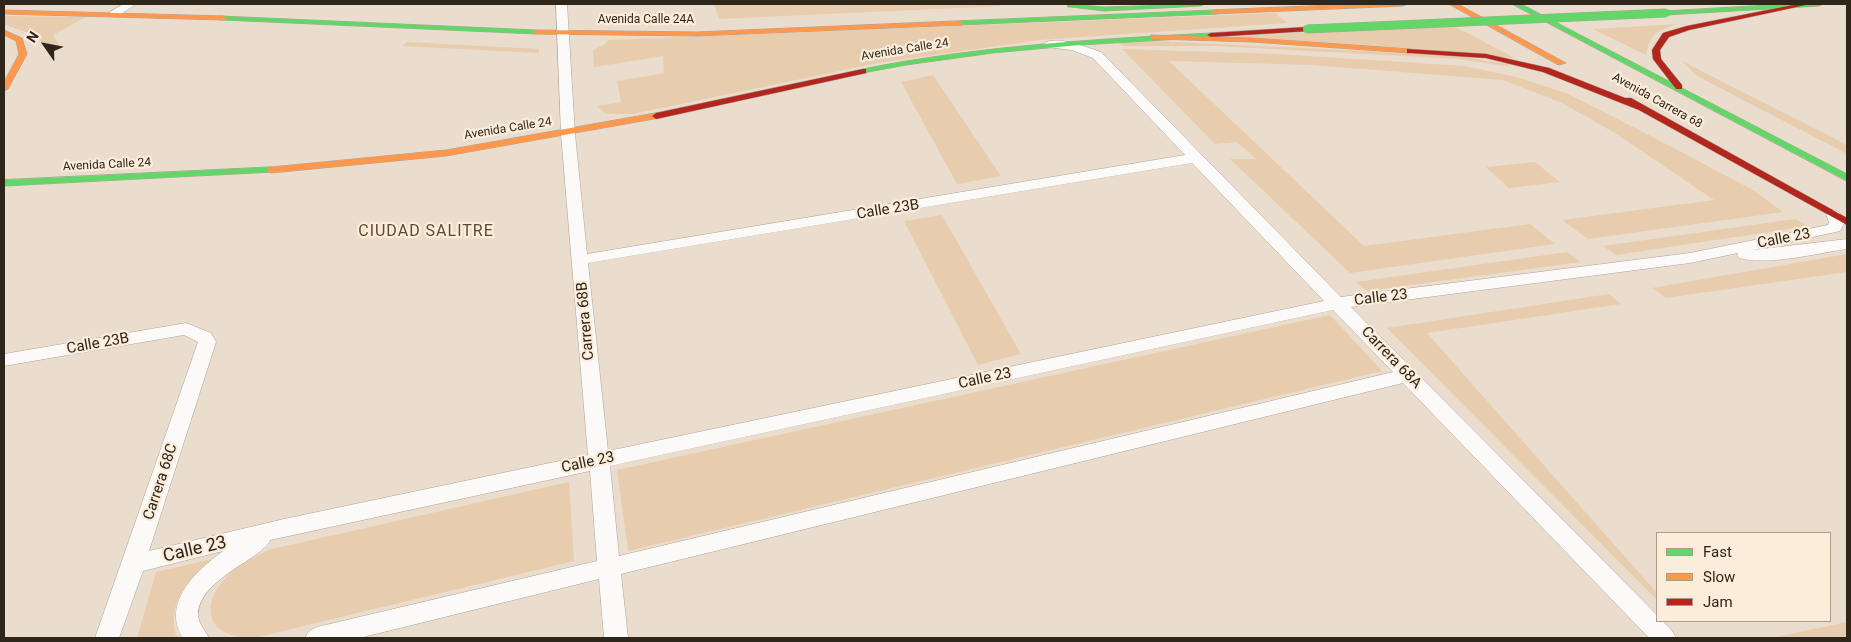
<!DOCTYPE html>
<html>
<head>
<meta charset="utf-8">
<style>
  body { margin:0 }
  #map { position:relative; width:1851px; height:642px; overflow:hidden; background:#eaddcd; font-family:Roboto,sans-serif }
  canvas { display:block }
  .frame { position:absolute; inset:0; border:5px solid #2f261b; pointer-events:none }
  .legend { position:absolute; left:1656px; top:532px; width:175px; height:90px; box-sizing:border-box; background:#fceddb; border:1px solid #aa9d8e; margin:0; padding:6px 9px; list-style:none; font-size:15px; color:#2f261b }
  .legend li { display:flex; align-items:center; gap:10px; height:25px }
  .legend b { width:25px; border:1px solid #aa9d8e }
  .north { position:absolute; left:20px; top:20px; width:50px; height:50px; -webkit-text-stroke:4px #fceddb; paint-order:stroke; rotate:303deg; font-size:14px; font-weight:700; line-height:20px; text-align:center; color:#2f261b }
  .north::after { content:''; display:block; margin:auto; width:18px; height:22px; background:#2f261b; clip-path:polygon(50% 0,100% 100%,50% 72%,0 100%) }
</style>
</head>
<body>
<div id="map">
<canvas width="1851" height="642"></canvas>
<div class="frame"></div>
<ul class="legend">
<li><b style="height:6px;background:#63d668"></b>Fast</li>
<li><b style="height:6px;background:#ff974d"></b>Slow</li>
<li><b style="height:6px;background:#b3261e"></b>Jam</li>
</ul>
<div class="north">N</div>
</div>
<script>
const g = document.querySelector('canvas').getContext('2d');
g.lineJoin = 'round';
function fillPath(path, color) { g.fillStyle = color; g.fill(path, 'evenodd'); }
function trace(path, color, width, dash) { g.strokeStyle = color; g.lineWidth = width; g.lineCap = dash ? 'butt' : 'round'; g.setLineDash(dash || []); g.stroke(path); }
function write(font, color, halo, rows, align = 'center') {
  g.font = font + ' Roboto,sans-serif'; g.lineWidth = 4.5; g.setLineDash([]); g.textBaseline = 'middle'; g.strokeStyle = halo; g.fillStyle = color; for (const [text, x, y, turn = 0] of rows) {
    g.save(); g.translate(x, y); g.rotate((+turn || 0) * Math.PI / 180); g.textAlign = isNaN(turn) ? turn : align; if (halo) g.strokeText(text, 0, 0); g.fillText(text, 0, 0); g.restore();
  }
}
fillPath(new Path2D(`
  M714,4h285l2,2 -282,13z
  M1275,13l12,10 -247,17 -162,23 -245,51h-27l-9,-8 24,-4 -4,-21 47,-8 -1,-17 -69,11 -1,-17 12,-6 4,-4z
  M4,16l82,1 -33,18 8,13h-15l-10,-12 -32,-12z
  M1677,24c-20,7 -28,10 -31,31l-53,-26z
  M1452,25l63,33 -283,-22z
  M1156,41l295,14 62,10 -9,1 -46,-7 -241,-13h-93l-6,-3z
  M407,42l132,7v4l-137,-7z
  M1122,49l155,5 188,12 55,12 46,15 81,41 106,56 30,22 -195,27 -26,-19 152,-20 -99,-67 -53,-30 -59,-23 -191,-15 -143,-4 195,185 166,-22 25,20 -205,29 -120,-114h26l-19,-17 -22,2z
  M1682,61l165,84v9l-150,-78z
  M933,75l68,101 -44,8 -56,-102z
  M1535,162l25,20 -51,6 -23,-21z
  M942,215l79,139 -43,11 -74,-144z
  M1795,219l14,7 -193,29 -13,-9z
  M1567,252l14,10 -214,29 -11,-9z
  M1847,254v18l-181,26 -14,-10z
  M1609,294l12,10 -194,29 230,260v7l-270,-272z
  M1330,315l52,56 -754,180 -11,-81z
  M569,482l5,79 -320,77c-47,0 -57,-31 -25,-64 11,-12 27,-18 43,-25z
  M212,559c-19,17 -38,34 -38,61 0,7 0,12 4,18h-41l19,-66z
  M1847,622v16h-76z`), '#e7cdad');
const street = new Path2D(`
  M123,4h13l-18,12h-8v-4z
  M556,4h11l8,130 12,120 598,-99 -92,-97 -21,-8 -26,-3 -2,-3c9,-10 45,4 57,8l240,245 349,-44 138,-28 1,-3 -3,-7 8,-5 5,2 6,10 -5,9 -87,19 94,-11v10c-30,4 -78,17 -108,9l-2,-3 1,-2 -48,10 -339,44 306,308v6h6l9,10 4,7h-27l-246,-255 -782,191 7,64h-24l-5,-59 -240,59h-54l4,-7 8,-4 280,-66 -7,-90 -320,69c-5,17 -71,39 -72,74 0,9 7,16 11,24h-26c-22,-35 13,-67 40,-87l-80,20 -24,67h-24l103,-296 -14,-7 -180,31v-12l182,-31 25,10 5,9 -67,209 135,-32 304,-64 -27,-321zM1192,163l132,138 -716,150 -20,-188zM1333,310l60,62 -774,184 -9,-90z`);
const fast = new Path2D(`
  M1068,4l36,3 101,-3 -4,2 -97,5 -33,-4h-3z
  M1512,4h9l326,170v7z
  M1787,4h36l-4,2 -153,9 -4,-2 4,-2z
  M1214,10h3v4l-258,11 -4,-2 4,-2z
  M220,16l316,14 4,2 -4,2 -313,-14h-3z
  M1211,33l4,2 -1,2 -134,8 -87,8 -87,12 -43,8 -4,-2 4,-2c115,-23 231,-30 348,-36z
  M271,167l3,1v4l-270,14v-6z`);
const slow = new Path2D(`
  M1358,4h49l-4,2 -189,8 -4,-2 4,-2z
  M1449,4h9l108,59 -7,2z
  M4,10l219,6 4,2 -4,2 -219,-6z
  M959,21l4,2 -1,2 -266,11 -160,-2 -4,-2 4,-2 160,2z
  M4,30l18,8 5,16 -19,35 -4,2v-9l15,-28 -3,-13 -12,-6z
  M1151,35l101,3 158,11 4,2 -4,2 -158,-11 -98,-3h-3z
  M656,113l3,1v4l-213,38 -175,17 -5,-3 5,-3 175,-17z`);
const jam = new Path2D(`
  M1798,4l8,1 -117,25 -20,7 -9,13 1,9 21,26v4h-6l-23,-30 -1,-9 11,-17 24,-7z
  M1307,27h3v4l-99,6 -4,-2 4,-2z
  M1407,49l79,5 63,14 76,30h6l216,120v7l-208,-115 -96,-38 -57,-14 -76,-5h-3z
  M863,69h3v4l-210,46 -4,-3 4,-3z`);
trace(street, '#ada396', 1);
trace(fast, '#ada396', 1);
trace(slow, '#ada396', 1);
trace(jam, '#ada396', 1);
fillPath(street, '#fcfaf8');
fillPath(fast, '#63d668');
fillPath(slow, '#ff974d');
fillPath(jam, '#b3261e');
const fastBridge = new Path2D(`
  M1307,29l359,-16`);
trace(fastBridge, '#ada396', 9, []);
trace(fastBridge, '#63d668', 8);
write('12px', '#2f261b', '#fceddb', [
  ["Avenida Calle 24A",646,20],
  ["Avenida Calle 24",905,50,-9],
  ["Avenida Carrera 68",1657,101,29],
  ["Avenida Calle 24",508,129,-9],
  ["Avenida Calle 24",107,165,-3]
]);
write('15px', '#2f261b', '#fceddb', [
  ["Calle 23B",888,210,-9],
  ["Calle 23",1784,239,-11],
  ["Calle 23",1381,298,-7],
  ["Carrera 68B",586,321,-95],
  ["Calle 23B",98,344,-10],
  ["Carrera 68A",1391,358,46],
  ["Calle 23",985,379,-12],
  ["Calle 23",588,463,-12],
  ["Carrera 68C",161,482,-72]
]);
g.letterSpacing = '1px';
write('16px', '#5f4a30', '#fceddb', [
  ["CIUDAD SALITRE",426,232]
]);
g.letterSpacing = '0px';
write('18px', '#2f261b', '#fceddb', [
  ["Calle 23",195,550,-13]
]);
</script>
</body>
</html>
